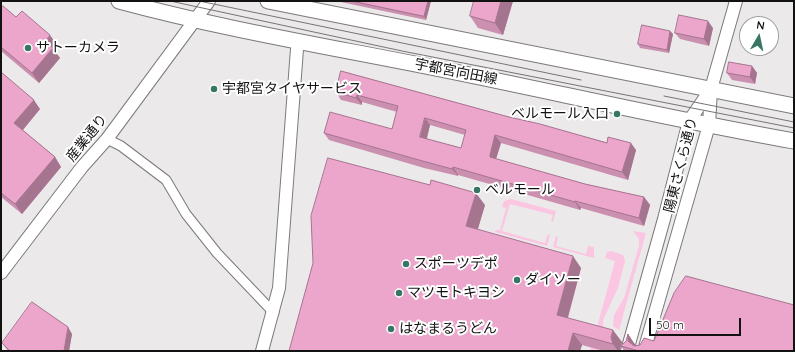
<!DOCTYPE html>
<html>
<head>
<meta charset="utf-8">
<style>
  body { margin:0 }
  #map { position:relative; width:795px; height:352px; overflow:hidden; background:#ece9ea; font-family:Quicksand,sans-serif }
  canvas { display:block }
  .frame { position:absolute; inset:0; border:2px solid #131213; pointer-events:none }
  .north { position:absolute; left:739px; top:16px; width:40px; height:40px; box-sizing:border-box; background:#fff; border:1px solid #a1a0a1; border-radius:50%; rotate:9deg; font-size:11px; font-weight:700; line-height:16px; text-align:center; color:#131213 }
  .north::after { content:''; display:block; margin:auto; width:14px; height:18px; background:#377664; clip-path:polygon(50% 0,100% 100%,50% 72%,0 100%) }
  .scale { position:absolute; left:649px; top:318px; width:92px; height:18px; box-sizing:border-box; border:2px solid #131213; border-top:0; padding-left:5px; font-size:12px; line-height:14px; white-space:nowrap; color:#131213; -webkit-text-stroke:3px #fff; paint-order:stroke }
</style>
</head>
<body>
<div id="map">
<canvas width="795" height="352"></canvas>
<div class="frame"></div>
<div class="north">N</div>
<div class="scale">50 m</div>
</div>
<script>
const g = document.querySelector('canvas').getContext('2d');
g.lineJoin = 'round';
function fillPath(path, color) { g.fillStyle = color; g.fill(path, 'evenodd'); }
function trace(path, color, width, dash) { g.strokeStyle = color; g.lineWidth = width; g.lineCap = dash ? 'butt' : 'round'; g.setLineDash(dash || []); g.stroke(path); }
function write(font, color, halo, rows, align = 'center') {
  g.font = font + ' Quicksand,"Noto Sans JP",sans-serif'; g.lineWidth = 4; g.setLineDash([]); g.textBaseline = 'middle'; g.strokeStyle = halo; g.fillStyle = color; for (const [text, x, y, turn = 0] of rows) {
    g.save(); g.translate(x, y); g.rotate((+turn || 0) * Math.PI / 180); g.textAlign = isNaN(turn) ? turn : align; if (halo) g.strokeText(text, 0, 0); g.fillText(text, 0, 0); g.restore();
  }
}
fillPath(new Path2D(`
  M511,199l45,12 -3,11 -2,-1 2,-6 -43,-11 -8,27 43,12 3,-9 2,1 -3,11 -52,-14 1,-2h4l6,-22 -4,-1 2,-6z
  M633,231l13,2 -27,97 -6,-4 1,-11 10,-17 15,-52v-7z
  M556,236l2,1 -2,9 30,8 2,-8 6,1v11l-41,-11z
  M611,251l12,4 2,6 -7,27 -15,32 1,14 -5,17h-8c-3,-7 2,-21 7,-27l17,-63 -10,-3 2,-6z`), '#fbc6e2');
const minor = new Path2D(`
  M107,139l14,7 45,34 20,34 31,39 57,60`);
const tertiary = new Path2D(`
  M1,273l81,-106 25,-28 102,-138
  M262,351l17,-63 18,-239 2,-7
  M627,351l37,-132 25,-98 22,-32
  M644,351l65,-226 2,-36 25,-88`);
const primary = new Path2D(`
  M119,1c111,30 224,48 336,71 113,23 225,49 339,69
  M268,1l526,105`);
trace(minor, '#7c797b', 11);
trace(tertiary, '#7c797b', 14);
trace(primary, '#7c797b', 17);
trace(minor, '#fff', 9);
trace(tertiary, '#fff', 12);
trace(primary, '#fff', 15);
trace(new Path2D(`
  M170,1l232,50 392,77
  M199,1l382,79
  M664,96l130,26`), '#767475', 1);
fillPath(new Path2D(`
  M336,1h95l-5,19z
  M513,1l-10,34 -25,-7 -8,-12z
  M1,8l56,37 -4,4 7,9 -21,25 -38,-32z
  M713,28l-4,18 -29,-7 -5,-6z
  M670,31l3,3 -4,19 -29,-5 -2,-4z
  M752,66l5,7 -2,11 -23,-4 -5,-7z
  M341,71l168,46 127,33 -8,30 -127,-37 -5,16 89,25 59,13 6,8 -6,21 -63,-18 -1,2 -122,-35v1l-34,-8 -95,-28 -5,-7 68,-4 5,-17 -35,-10v3l-21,-5 -5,-8zM430,125l35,10 -4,13 -34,-9z
  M1,72l39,37 -17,21 32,27 6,10 -39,47 -21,-17z
  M485,205l-7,24 103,39 -13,50 54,24 -2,7v2h-16l-22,-6 -2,6h-291z
  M72,334l-3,17h-61l-6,-8z
  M628,334l8,12 18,-5 140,10h-170l-3,-5 5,-5z`), '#cb8faf');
fillPath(new Path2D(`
  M428,1h3l-5,19 -2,-4z
  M501,1h12l-10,34 -8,-12z
  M708,21l5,7 -4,18 -5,-7z
  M670,31l3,3 -4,19 -2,-3z
  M50,35l7,10 -4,4 7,9 -21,25 -7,-10 13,-31z
  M752,66l5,7 -2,11 -5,-7z
  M357,95l5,7v3l-6,-7z
  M34,100l6,9 -19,23 -7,-9z
  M425,118l5,7 -5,19 -5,-7z
  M495,135l6,8 -6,19 -5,-5v-2z
  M631,143l5,7 -8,30 -6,-8z
  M55,157l6,10 -39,47 -7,-10z
  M453,167l5,8v1l-6,-7z
  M476,193l9,12 -10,33 -9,-12z
  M644,197l6,8 -6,21 -5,-8z
  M575,201l6,7 -1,2 -5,-8z
  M573,256l8,12 -16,59 -8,-12z
  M68,327l4,7 -3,17h-5z
  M613,330l9,12 -2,7v2h-2l-5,-7 -2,-7z
  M573,333l9,12 -2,6h-12z
  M628,334l8,12 1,4 -9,-9z`), '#a5748f');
const building = new Path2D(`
  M352,1h76l-4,15z
  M474,1h27l-6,22 -25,-7z
  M3,6l13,11 6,-6 28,24 -5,7 8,6 -21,25 -31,-26v-39z
  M679,15l29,6 -4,18 -29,-6z
  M642,25l28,6 -3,19 -29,-6z
  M729,62l23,4 -2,11 -23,-4z
  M341,71l168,46 31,7 67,19 1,-6 23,6 -9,29 -127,-37 -5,20v2l95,27 59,13 -5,21 -64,-17v1l-122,-35 -1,2 -33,-9 -95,-27 6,-21 62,17 6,-23 -41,-11 -1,3 -20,-6zM425,118l41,12 -5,18 -41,-11z
  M1,72l33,28 -20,23 41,34 -40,47 -14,-11z
  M328,158l102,27 1,-5 45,13 -10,33 107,30 -16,59 56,15 -2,7 2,7 -40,-11 -5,18h-279l24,-88 -2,-47z
  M686,276l108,29v46h-155l-18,-5 5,-5 2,-7v7l6,5 6,-1 4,-7 10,3 20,-48z
  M32,302l36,25 -4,24h-54l-8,-8z`);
fillPath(building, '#eca6cc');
trace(building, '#a5748f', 1);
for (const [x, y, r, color] of [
  [28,48,4,"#377664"],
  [214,89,4,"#377664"],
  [617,114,4,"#377664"],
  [477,190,4,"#377664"],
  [406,264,4,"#377664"],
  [517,280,4,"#377664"],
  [399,293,4,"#377664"],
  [391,329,4,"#377664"]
]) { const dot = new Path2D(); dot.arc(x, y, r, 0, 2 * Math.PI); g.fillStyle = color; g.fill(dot); trace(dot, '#fff', 1.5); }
write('14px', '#131213', '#fff', [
  ["サトーカメラ",36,48],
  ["宇都宮タイヤサービス",222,89],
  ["ベルモール入口",609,114,"right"],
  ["ベルモール",485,190],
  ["スポーツデポ",414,264],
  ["ダイソー",525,280],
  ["マツモトキヨシ",407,293],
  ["はなまるうどん",399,329]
], 'left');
write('14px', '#131213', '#fff', [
  ["宇都宮向田線",456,72,11],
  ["産業通り",87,138,-51],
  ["陽東さくら通り",681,165,-76]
]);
</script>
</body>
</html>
